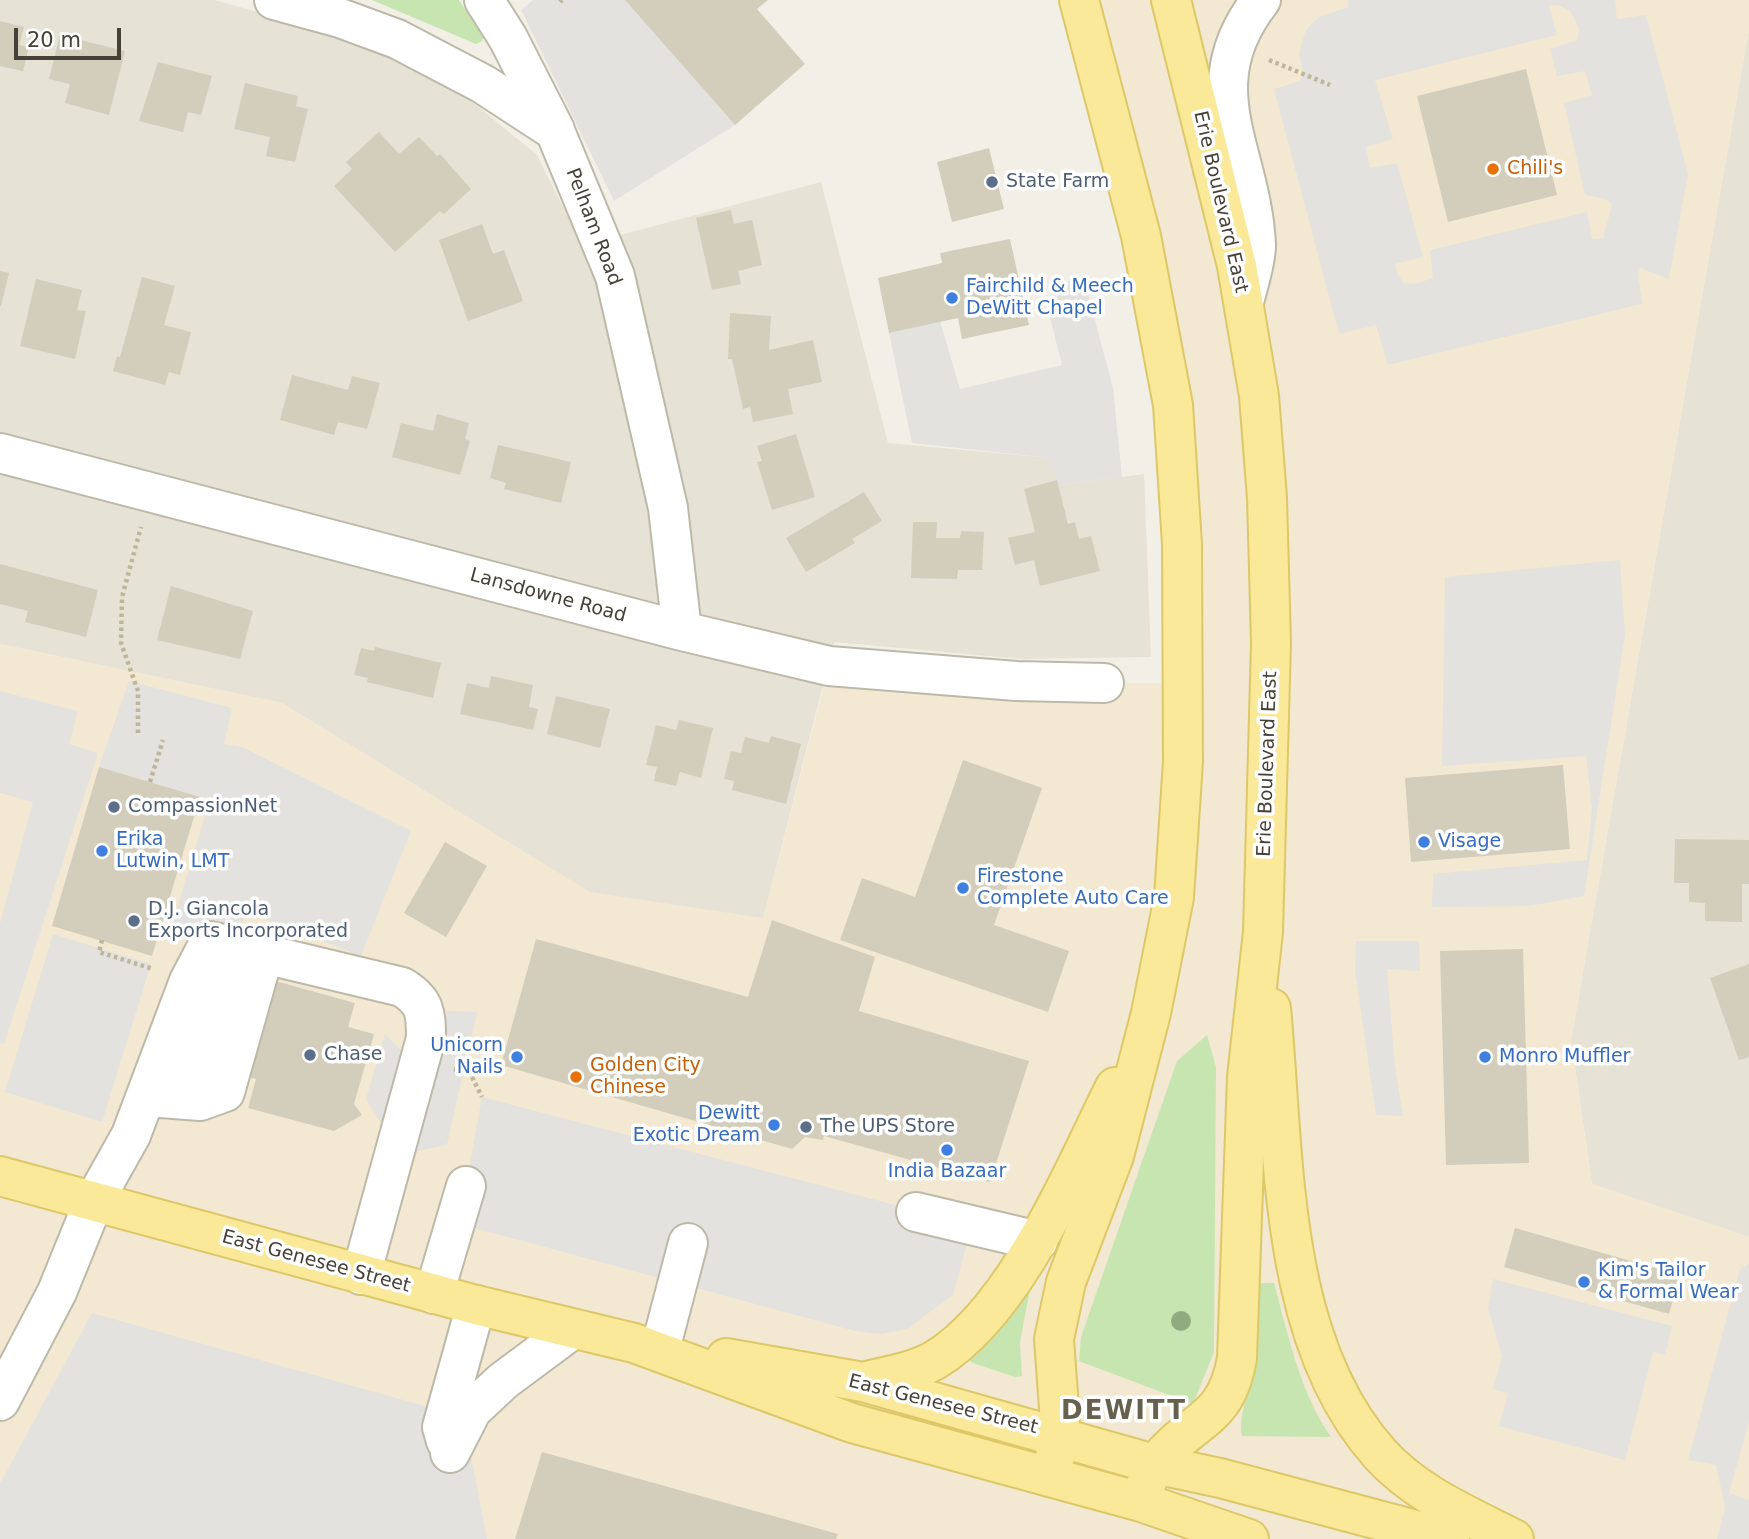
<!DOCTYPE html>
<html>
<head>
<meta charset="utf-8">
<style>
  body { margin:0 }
  #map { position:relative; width:1749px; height:1539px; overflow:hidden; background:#f2f0e6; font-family:"DejaVu Sans",sans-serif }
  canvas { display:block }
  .scale { position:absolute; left:14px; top:28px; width:107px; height:32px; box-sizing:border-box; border:4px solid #454136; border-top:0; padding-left:9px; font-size:21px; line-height:24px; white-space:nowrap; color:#454136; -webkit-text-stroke:5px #fff; paint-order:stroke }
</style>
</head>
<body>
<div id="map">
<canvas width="1749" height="1539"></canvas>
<div class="scale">20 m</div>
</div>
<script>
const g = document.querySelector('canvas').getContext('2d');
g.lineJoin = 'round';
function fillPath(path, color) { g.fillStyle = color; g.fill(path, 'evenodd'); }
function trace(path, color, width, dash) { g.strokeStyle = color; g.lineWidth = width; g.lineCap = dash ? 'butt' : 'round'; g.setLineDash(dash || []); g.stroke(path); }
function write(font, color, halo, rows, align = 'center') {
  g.font = font + ' "DejaVu Sans",sans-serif'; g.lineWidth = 7; g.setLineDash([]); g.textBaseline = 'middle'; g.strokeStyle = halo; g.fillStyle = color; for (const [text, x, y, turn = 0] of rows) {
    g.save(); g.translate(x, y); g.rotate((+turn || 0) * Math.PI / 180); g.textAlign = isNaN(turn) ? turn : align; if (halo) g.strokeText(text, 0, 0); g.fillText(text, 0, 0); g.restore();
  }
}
fillPath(new Path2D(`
  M0,0h214l135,37 110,54 78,64 45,90 239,-63 67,261 163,15 9,27 84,-11 7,183 -130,2 -187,-17 -71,277 -173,-26 -308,-190 -282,-59z
  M1749,29v1208l-157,-53 -21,-144z`), '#e6e2d5');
fillPath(new Path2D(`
  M1079,0h670v29l-178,1011 21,144 157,53v302h-1749v-895l282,59 308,189 173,26 66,-252 275,17h78v-139z`), '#f3e9d2');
fillPath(new Path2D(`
  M372,0h87l24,37 -1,4 -6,3z
  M1207,1035l9,32 -2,285 -21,52 -114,-43 2,-24 96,-276z
  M1257,1283h17c14,51 26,110 57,154l-89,-1c-5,-24 12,-54 15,-80 3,-24 0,-49 0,-73z
  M1031,1284l-11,58 2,34 -7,1 -42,-14 -9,-7z`), '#c7e5b1');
fillPath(new Path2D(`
  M533,0h92l110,125 -121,76 -93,-191z
  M1348,0h267l2,19 29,-4 42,159 -19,105 -29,-11 -2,6 4,30 -254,61 -12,-40 -37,9 -65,-245 26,-8 3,-11 -4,-17 7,-23 13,-13 29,-10zM1559,5l12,7 8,17 -2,11 -27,9 7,27 28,-5 7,24 -28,8 21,92 21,4 6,6 -9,33 -11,1 -5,-27 -157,38 3,28 -18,6 -11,-1 -6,-8 -3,-11 28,-7 -26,-94 -27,5 -4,-21 27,-8 -18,-59 182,-45 -8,-29z
  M1084,279l29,109 9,89 -63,8 -9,-27 -138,-15 -23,-110 51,-12 20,68 102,-24 -12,-47 1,-34z
  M1620,560l5,75 -41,261 -55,10 -97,1 1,-33 154,-14 5,-52 -6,-52 -144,10 3,-189z
  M129,681l103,27 -8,36 18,3 169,84 -50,125 -115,-44 -5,15 -72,8 42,-139 -11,1 -101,-30z
  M0,691l78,20 -9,33 29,9 -94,291 -4,-1v-120l33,-121 -33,-9z
  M53,934l98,30 -49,158 -97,-30z
  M1356,941h63l1,30 -33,-2 8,97 8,50 -27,-1 -21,-144z
  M447,1011l30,1 -30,133 -29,6 -34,-23 -18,-29 19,-65 16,16 36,7z
  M482,1097l490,128 -19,70 -46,34 -26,5 -26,-3 -399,-108 10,-37z
  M1749,1264v158l-20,71 20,7v39h-32l8,-32 -9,-42 -28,-5 52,-191z
  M1493,1279l179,47 -7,29 -12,-3 -28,108 -126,-34 9,-33 -15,-4 9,-33 -14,-48z
  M92,1313l383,107 -6,25 18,94h-487v-55z`), '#e3e2de');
fillPath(new Path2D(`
  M625,0h143l-11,9 48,55 -70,61z
  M0,21l24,6 -5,18 10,2 -6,24 -23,-5z
  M60,35l65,16 -16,64 -44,-12 5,-19 -21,-5z
  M158,62l54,14 -11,39 -13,-3 -5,20 -44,-11z
  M1526,69l31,126 -109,27 -31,-126z
  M245,83l53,13 -2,10 12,3 -13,53 -29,-6 4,-19 -36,-8z
  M379,132l20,22 20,-17 18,19 3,-2 31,35 -27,25 -4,-3 -45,41 -61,-66 18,-17 -6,-7z
  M989,148l15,61 -52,13 -15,-60z
  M731,210l3,14 18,-4 10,45 -24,6 3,13 -29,6 -16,-72z
  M482,224l11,30 11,-4 19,51 -55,20 -29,-81z
  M1010,239l19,86 -67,14 -4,-21 -69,15 -11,-55 64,-15 -2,-10z
  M0,271l9,2 -8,33h-1z
  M142,277l33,9 -11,39 27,7 -11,43 -11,-3 -4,13 -52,-14 4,-15 3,1z
  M36,279l46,11 -5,20 9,1 -11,48 -55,-13z
  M730,313l41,3 -2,34 44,-10 9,42 -34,7 5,25 -40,8 -3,-15 -7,2 -11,-50h-4z
  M292,375l56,15 4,-14 28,7 -13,46 -29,-7 -4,13 -54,-15z
  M437,414l32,9 -4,16 5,2 -10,34 -68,-18 9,-34 32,8z
  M796,434l19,63 -43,13 -15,-48 5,-1 -5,-15z
  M498,445l73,17 -10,41 -57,-14 2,-6 -16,-5z
  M1057,480l11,44 7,-2 4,17 12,-3 9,35 -60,15 -6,-26 -19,5 -7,-27 27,-6 -11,-43z
  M864,492l18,29 -30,18 3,4 -49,29 -20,-34z
  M913,522h24l-1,16h24l1,-7 23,1 -2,38h-24l-1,9 -46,-1z
  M0,564l98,26 -12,47 -61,-15 3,-11 -28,-7z
  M171,586l82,25 -13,48 -83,-19z
  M375,647l66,16 -8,35 -66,-16 1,-4 -14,-3 7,-27 13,3z
  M491,676l42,9 -4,22 9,2 -5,21 -73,-16 7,-31 22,5z
  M556,696l54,13 -10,39 -53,-14z
  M679,720l34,8 -12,50 -21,-6 -4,14 -22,-5 3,-14 -11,-2 10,-40 20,5z
  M771,736l30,8 -15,60 -54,-14 2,-9 -10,-2 7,-28 10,2 4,-16 24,6z
  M963,760l79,28 -48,137 75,26 -21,61 -208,-72 22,-62 53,19z
  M1563,765l7,84 -159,13 -6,-84z
  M99,767l101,30 -48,159 -100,-30z
  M1675,839l74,1v44h-7v38l-37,-1v-18l-16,-1v-19h-15z
  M445,842l42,24 -41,71 -42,-24z
  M772,920l103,37 -16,54 170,50 -39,121 -166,-46 -1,4 -18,-3 -13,12 -291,-84 35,-126 212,58z
  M1523,949l6,214 -83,2 -6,-214z
  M1749,964v93l-10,3 -29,-82z
  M272,980l83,23 -7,24 26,7 -20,70 8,11 -28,16 -86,-23 8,-29 -49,-14z
  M1515,1228l165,47 -11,39 -165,-47z
  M542,1452l296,82 -2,5h-321z`), '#d3cdbc');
const minor = new Path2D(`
  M274,0l66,18 57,21 86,45 72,47 60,145 53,232 14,123
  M484,0l24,38 47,92
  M1244,302c4,-17 12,-39 12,-57 -4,-95 -64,-157 5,-245
  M0,453l682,178 147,35 187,15 88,2
  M148,1097l52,4 25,-9 39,-138
  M185,1100l43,-155
  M916,1212l122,29
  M434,1294l32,-108
  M661,1346l27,-103
  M0,1401l57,-109 37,-91 37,-66 58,-154 21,-40 192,46c23,14 24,25 24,51l-65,237
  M446,1441l-4,-14 34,-122
  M450,1453l22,-43 31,-29 70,-52`);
const major = new Path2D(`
  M1271,1008c14,145 6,331 109,446 36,40 87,61 134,85
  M0,1176l476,129 158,38 218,80 289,79 108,37
  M726,1358l137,24 291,82 66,14 230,61
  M863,1382c23,-6 51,-10 72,-22 81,-49 138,-189 180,-273
  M1049,1477l12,-41 -7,-97 12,-57 48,-126 37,-143 23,-116 9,-135 -1,-218 -9,-139 -32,-169 -62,-236
  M1141,1502c4,-12 7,-31 16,-40 36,-45 69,-39 80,-104l10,-281 16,-145 8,-289 -4,-145 -8,-102 -22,-130 -66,-266`);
trace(minor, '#bdb9a9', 42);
trace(major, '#ddc869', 42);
trace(new Path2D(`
  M560,2l2,-2
  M1269,60l61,25
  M138,733v-42l-17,-48 1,-46 19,-70
  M150,782l13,-42
  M102,940l-3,12 54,17
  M454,1069l16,4 12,24`), '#beb69b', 4.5, [3.5, 3.5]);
trace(minor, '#fff', 38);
trace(major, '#f9e999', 38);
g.fillStyle = '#90ab80';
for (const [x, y] of [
  [1181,1321]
]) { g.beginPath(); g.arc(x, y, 10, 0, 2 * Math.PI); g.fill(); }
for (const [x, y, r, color] of [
  [1493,169,7,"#e8710a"],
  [992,182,7,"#5c6f8a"],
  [952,298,7,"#3f7fe0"],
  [114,807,7,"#5c6f8a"],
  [1424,842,7,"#3f7fe0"],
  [102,851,7,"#3f7fe0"],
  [963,888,7,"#3f7fe0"],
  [134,921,7,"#5c6f8a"],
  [310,1055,7,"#5c6f8a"],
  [517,1057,7,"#3f7fe0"],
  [1485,1057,7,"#3f7fe0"],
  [576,1077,7,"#e8710a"],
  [774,1125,7,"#3f7fe0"],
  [806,1127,7,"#5c6f8a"],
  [947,1150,7,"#3f7fe0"],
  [1584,1282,7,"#3f7fe0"]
]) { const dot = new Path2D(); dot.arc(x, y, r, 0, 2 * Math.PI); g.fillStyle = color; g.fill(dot); trace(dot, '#fff', 2.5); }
write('19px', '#c56008', '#fff', [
  ["Chili's",1507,169],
  ["Golden City",590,1066],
  ["Chinese",590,1088]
], 'left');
write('19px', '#4e5e75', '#fff', [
  ["State Farm",1006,182],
  ["CompassionNet",128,807],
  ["D.J. Giancola",148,910],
  ["Exports Incorporated",148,932],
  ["Chase",324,1055],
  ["The UPS Store",820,1127]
], 'left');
write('19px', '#454136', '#fff', [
  ["Erie Boulevard East",1220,202,77],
  ["Pelham Road",593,227,69],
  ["Lansdowne Road",548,596,15],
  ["Erie Boulevard East",1268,764,-88],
  ["East Genesee Street",316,1262,15],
  ["East Genesee Street",943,1405,14]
]);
write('19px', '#366cbe', '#fff', [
  ["Fairchild & Meech",966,287],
  ["DeWitt Chapel",966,309],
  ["Erika",116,840],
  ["Lutwin, LMT",116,862],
  ["Visage",1438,842],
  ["Firestone",977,877],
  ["Complete Auto Care",977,899],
  ["Unicorn",503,1046,"right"],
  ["Nails",503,1068,"right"],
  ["Monro Muffler",1499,1057],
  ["Dewitt",760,1114,"right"],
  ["Exotic Dream",760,1136,"right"],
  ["India Bazaar",947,1172,"center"],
  ["Kim's Tailor",1598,1271],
  ["& Formal Wear",1598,1293]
], 'left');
g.letterSpacing = '2px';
write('bold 26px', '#67604e', '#fff', [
  ["DEWITT",1124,1412]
]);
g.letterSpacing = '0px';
</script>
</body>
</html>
